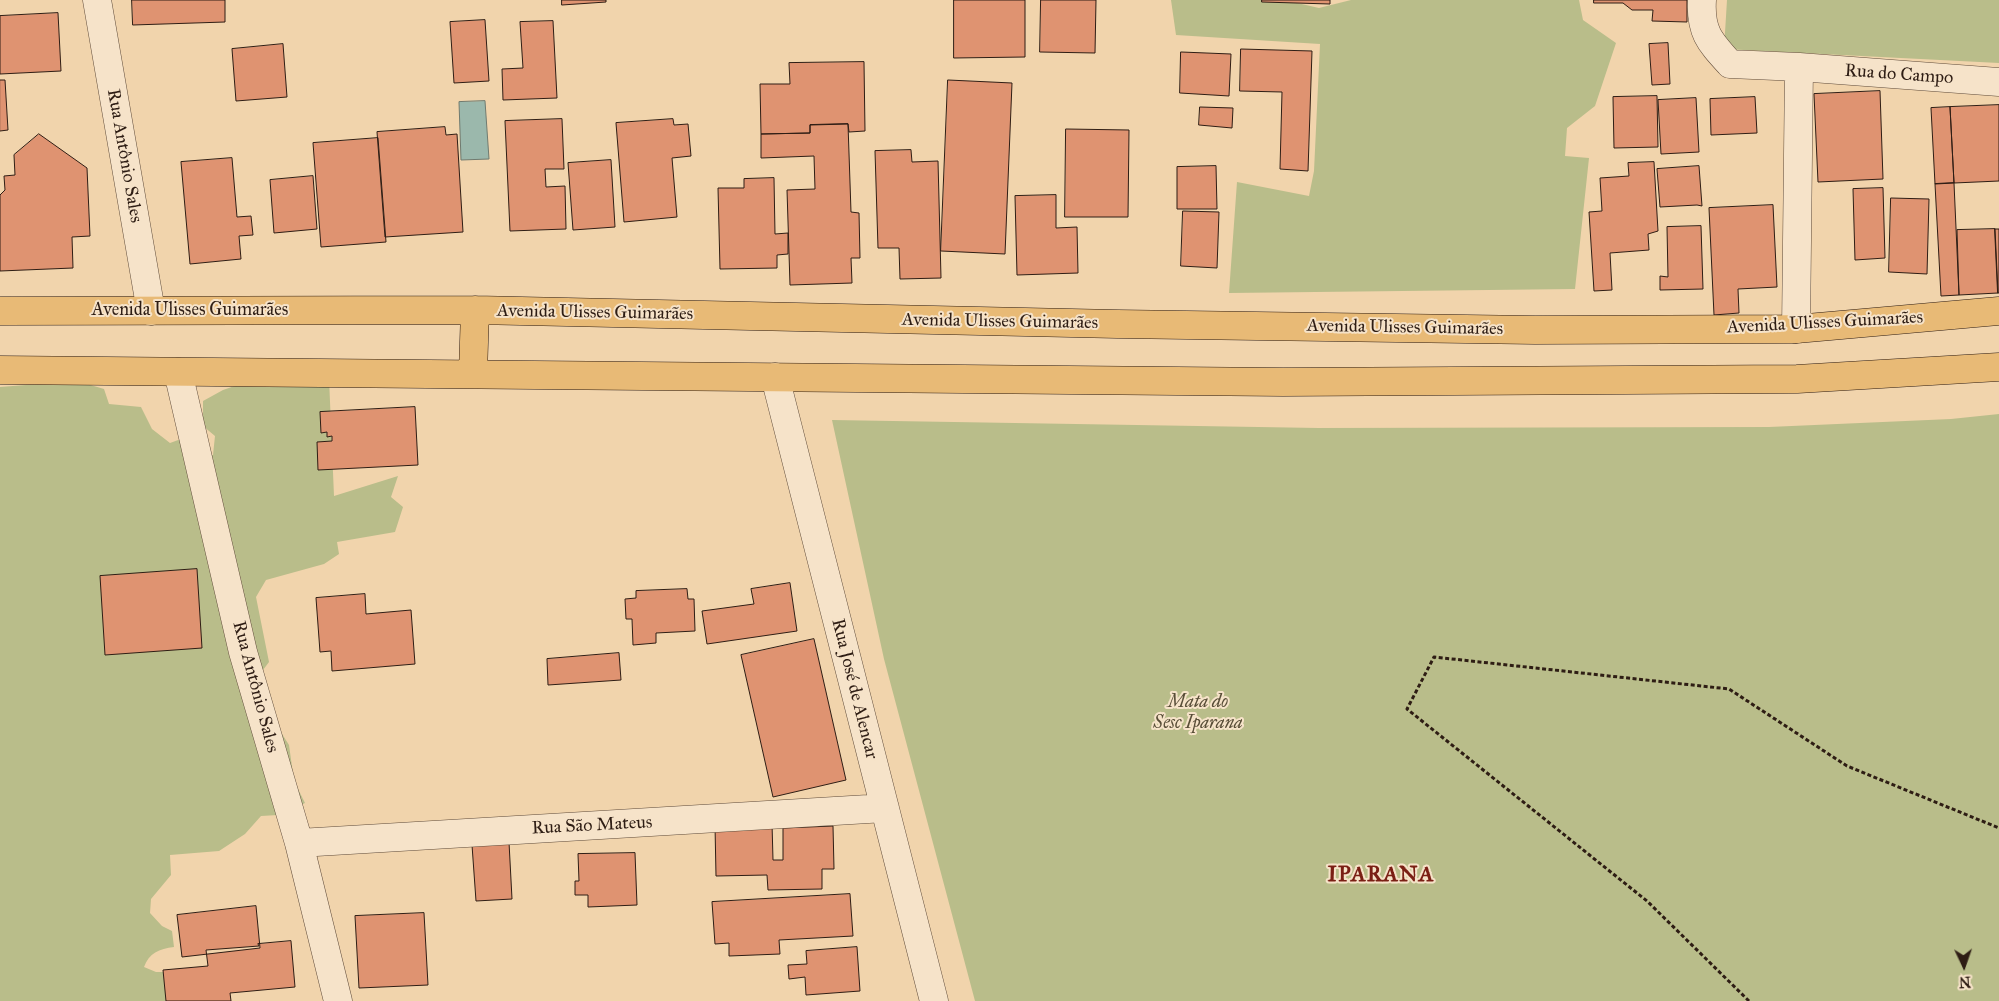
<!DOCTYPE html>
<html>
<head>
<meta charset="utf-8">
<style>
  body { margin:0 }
  #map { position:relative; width:1999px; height:1001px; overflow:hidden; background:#f1d4ac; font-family:"IM FELL Great Primer",serif }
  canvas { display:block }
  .north { position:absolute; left:1939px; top:941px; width:50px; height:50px; -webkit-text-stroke:4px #f6e3c9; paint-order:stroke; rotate:177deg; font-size:14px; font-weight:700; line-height:20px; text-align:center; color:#2e1d14 }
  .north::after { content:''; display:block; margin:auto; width:18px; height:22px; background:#2e1d14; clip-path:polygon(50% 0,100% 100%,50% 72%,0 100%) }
</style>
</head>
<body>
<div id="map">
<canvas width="1999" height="1001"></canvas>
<div class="north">N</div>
</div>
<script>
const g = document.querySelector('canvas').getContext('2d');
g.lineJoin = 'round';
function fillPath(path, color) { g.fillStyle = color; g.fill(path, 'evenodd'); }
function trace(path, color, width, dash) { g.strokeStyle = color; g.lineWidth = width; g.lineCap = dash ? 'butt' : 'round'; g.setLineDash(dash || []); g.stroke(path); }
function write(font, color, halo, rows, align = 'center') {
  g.font = font + ' "IM FELL Great Primer",serif'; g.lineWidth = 4; g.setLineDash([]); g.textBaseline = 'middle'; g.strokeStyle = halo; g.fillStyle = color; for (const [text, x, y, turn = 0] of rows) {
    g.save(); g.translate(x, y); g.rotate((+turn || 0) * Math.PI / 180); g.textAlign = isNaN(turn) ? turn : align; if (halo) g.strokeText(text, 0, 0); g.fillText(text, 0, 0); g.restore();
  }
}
fillPath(new Path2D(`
  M1171,0h113l35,8 32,-8h228l4,20 33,23 -21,63 -28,22 -2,28 24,2 -14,131 -346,4 8,-111 72,14 5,-25 6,-127 -144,-9z
  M1727,0h272v63l-275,-14z
  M329,378l5,118 64,-20 -7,21 12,10 -8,25 -58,10 2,12 -15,10 -58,16 -10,17 13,65 -12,16 13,37 19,30 5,36 11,22 -27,12 -17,1 -16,18 -26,17 -49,4 1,20 -20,24 -1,14 12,13 10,5 2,16c-15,2 -25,6 -30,20l12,5h13v29h-169v-614l77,-6 27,8 5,15 32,3 11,22 18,14 11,-4 24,16h8l2,-19 -12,-10v-25l20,-11 26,-9z
  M1999,414v587h-1024l-91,-342 -52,-239 487,8 450,-1 182,-8z`), '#b9bd8a');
const water = new Path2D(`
  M485,101l4,58 -28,1 -2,-58z`);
fillPath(water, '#9bb8ac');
trace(water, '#6f7a6f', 1);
const building = new Path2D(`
  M132,0h93v22l-92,3z
  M562,0h44v2l-44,3z
  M954,0h71v57l-71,1z
  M1041,0h55l-1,53 -55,-1z
  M1262,0h68v4l-68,-2z
  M1594,0h93v22l-35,-1 1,-11h-21l-9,-7h-29z
  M58,13l3,58 -61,3v-58z
  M485,20l4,61 -35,2 -4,-61z
  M553,21l4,77 -54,2 -1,-31 21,-1 -3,-46z
  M1668,43l2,41 -18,1 -3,-41z
  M283,44l4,53 -51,4 -4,-52z
  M1241,49l71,2 -4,120 -28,-2 2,-77 -42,-1z
  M1181,52l50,2 -2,42 -49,-3z
  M864,62l1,69 -16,1 -1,-8 -38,1v8l-49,1 -1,-50h30l-1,-21z
  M0,80h5l3,50 -8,1z
  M948,80l64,3 -7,171 -64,-3z
  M1880,91l3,88 -65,3 -4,-88z
  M1657,96l1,51 -44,1 -1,-51z
  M1755,97l2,36 -46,2 -1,-36z
  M1696,98l3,54 -38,2 -3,-54z
  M1999,105v76l-45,2 -4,-76z
  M1200,107l33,1 -1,20 -33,-3z
  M1950,107l4,76 -19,1 -4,-76z
  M562,119l2,50h-19l1,18 19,-1 1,43 -56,2 -5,-110z
  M673,119l1,6 14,-1 3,32 -19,2 5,59 -53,5 -8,-99z
  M848,124l3,88 8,1 1,45h-9l1,25 -62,2 -3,-95 28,-1 -1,-33 -53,2v-24l49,-1v-8z
  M445,127l1,8 11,-1 6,98 -78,5 -8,-105z
  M1066,129l63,1 -1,87h-63z
  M39,134l48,34 3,68 -18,1 1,31 -73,3v-76l5,-5 -1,-14 11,-1 -1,-20z
  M378,138l8,104 -65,5 -8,-104z
  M911,150l1,12 26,-1 3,117 -41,1 -1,-31h-21l-3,-97z
  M232,158l5,59 14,-1 2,19 -14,1 2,23 -51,5 -9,-102z
  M611,160l4,67 -42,3 -5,-67z
  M1654,162l4,69 -10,3 1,16 -39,3 2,37 -18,1 -5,-79 13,-1 -2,-33 29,-2 -1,-13z
  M1216,166l1,43h-40v-42z
  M1699,166l3,40 -5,-1 -37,2 -3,-38z
  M313,176l4,53 -43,4 -4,-53z
  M774,178l1,56 13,-1v21l-11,1v13l-57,1 -2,-81h26v-9z
  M1954,183l5,112 -18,1 -6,-112z
  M1883,188l2,70 -30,2 -2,-71z
  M1056,195v33l21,-1 1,46 -61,2 -2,-79z
  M1891,198l38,1 -2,75 -38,-2z
  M1773,205l4,82 -39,2 1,24 -25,2 -5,-107z
  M1183,211l36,1 -2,56 -36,-2z
  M1701,226l2,63 -43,1v-14l8,1 -1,-50z
  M1995,229l3,64 -39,2 -2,-65z
  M1995,229h4v64h-1z
  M415,407l3,58 -100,5 -1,-28 15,-1v-5l-5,1v-5l-6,1 -1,-21z
  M197,569l5,79 -97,7 -5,-79z
  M790,583l7,48 -90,13 -5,-33 52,-7 -3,-15z
  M687,589l1,10h6l1,32 -39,2v10l-23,2 -1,-26h-6l-1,-20 11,-1v-7z
  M365,594l1,20 45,-4 4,54 -83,7 -1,-20 -11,1 -4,-54z
  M814,639l32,141 -73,17 -32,-142z
  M619,653l2,27 -73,5 -1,-26z
  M772,823l1,37h10v-32l50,-2 1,43h-12v20l-54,1 -1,-15 -51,1 -1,-51z
  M509,842l3,57 -36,2 -4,-56z
  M635,853l2,52 -49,2v-12h-13v-14h4l-1,-27z
  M850,894l3,42 -74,4 1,14 -51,2v-13l-14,1 -3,-42z
  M256,906l4,42 -78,9 -5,-42z
  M424,913l4,72 -69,3 -4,-72z
  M291,941l4,46 -65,6 1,8h-65l-3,-31 45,-4 -2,-16 53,-4 -1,-2z
  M857,947l3,44 -54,4 -1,-18 -16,2 -1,-14 19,-1 -1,-13z`);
fillPath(building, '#df9371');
trace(building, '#2e1d14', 1);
const street = new Path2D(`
  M97,0l54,311
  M1702,0c-2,32 8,42 28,64l69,3 200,15
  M1796,329l3,-262
  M178,372l65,280 56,191 39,158
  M775,377l159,624
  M299,843l586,-35`);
const primary = new Path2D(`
  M0,311l475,-1 642,14 418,6 261,-1 203,-18
  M0,370l1283,12 514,-3 202,-12
  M473,374l2,-64`);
trace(street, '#5f4b3a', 29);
trace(primary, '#2e1d14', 29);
trace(new Path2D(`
  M1749,1001l-102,-100 -240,-192 27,-52 295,32 118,77 152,62`), '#2e1d14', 3, [4, 2.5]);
trace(street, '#f6e3c9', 28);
trace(primary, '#e8ba76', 28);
write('18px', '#2e1d14', '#f6e3c9', [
  ["Rua do Campo",1899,75,4],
  ["Rua Antônio Sales",124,156,80],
  ["Avenida Ulisses Guimarães",190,311],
  ["Avenida Ulisses Guimarães",595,313,1],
  ["Avenida Ulisses Guimarães",1000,322,1],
  ["Avenida Ulisses Guimarães",1825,323,-3],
  ["Avenida Ulisses Guimarães",1405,328,1],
  ["Rua Antônio Sales",255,687,75],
  ["Rua José de Alencar",854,689,76],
  ["Rua São Mateus",592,826,-3]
]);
write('italic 18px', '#584d37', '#f6e3c9', [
  ["Mata do",1198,703],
  ["Sesc Iparana",1198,724]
]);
g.letterSpacing = '1px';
write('bold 22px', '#7a1f14', '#f6e3c9', [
  ["IPARANA",1381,876]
]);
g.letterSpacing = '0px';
</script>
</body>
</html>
